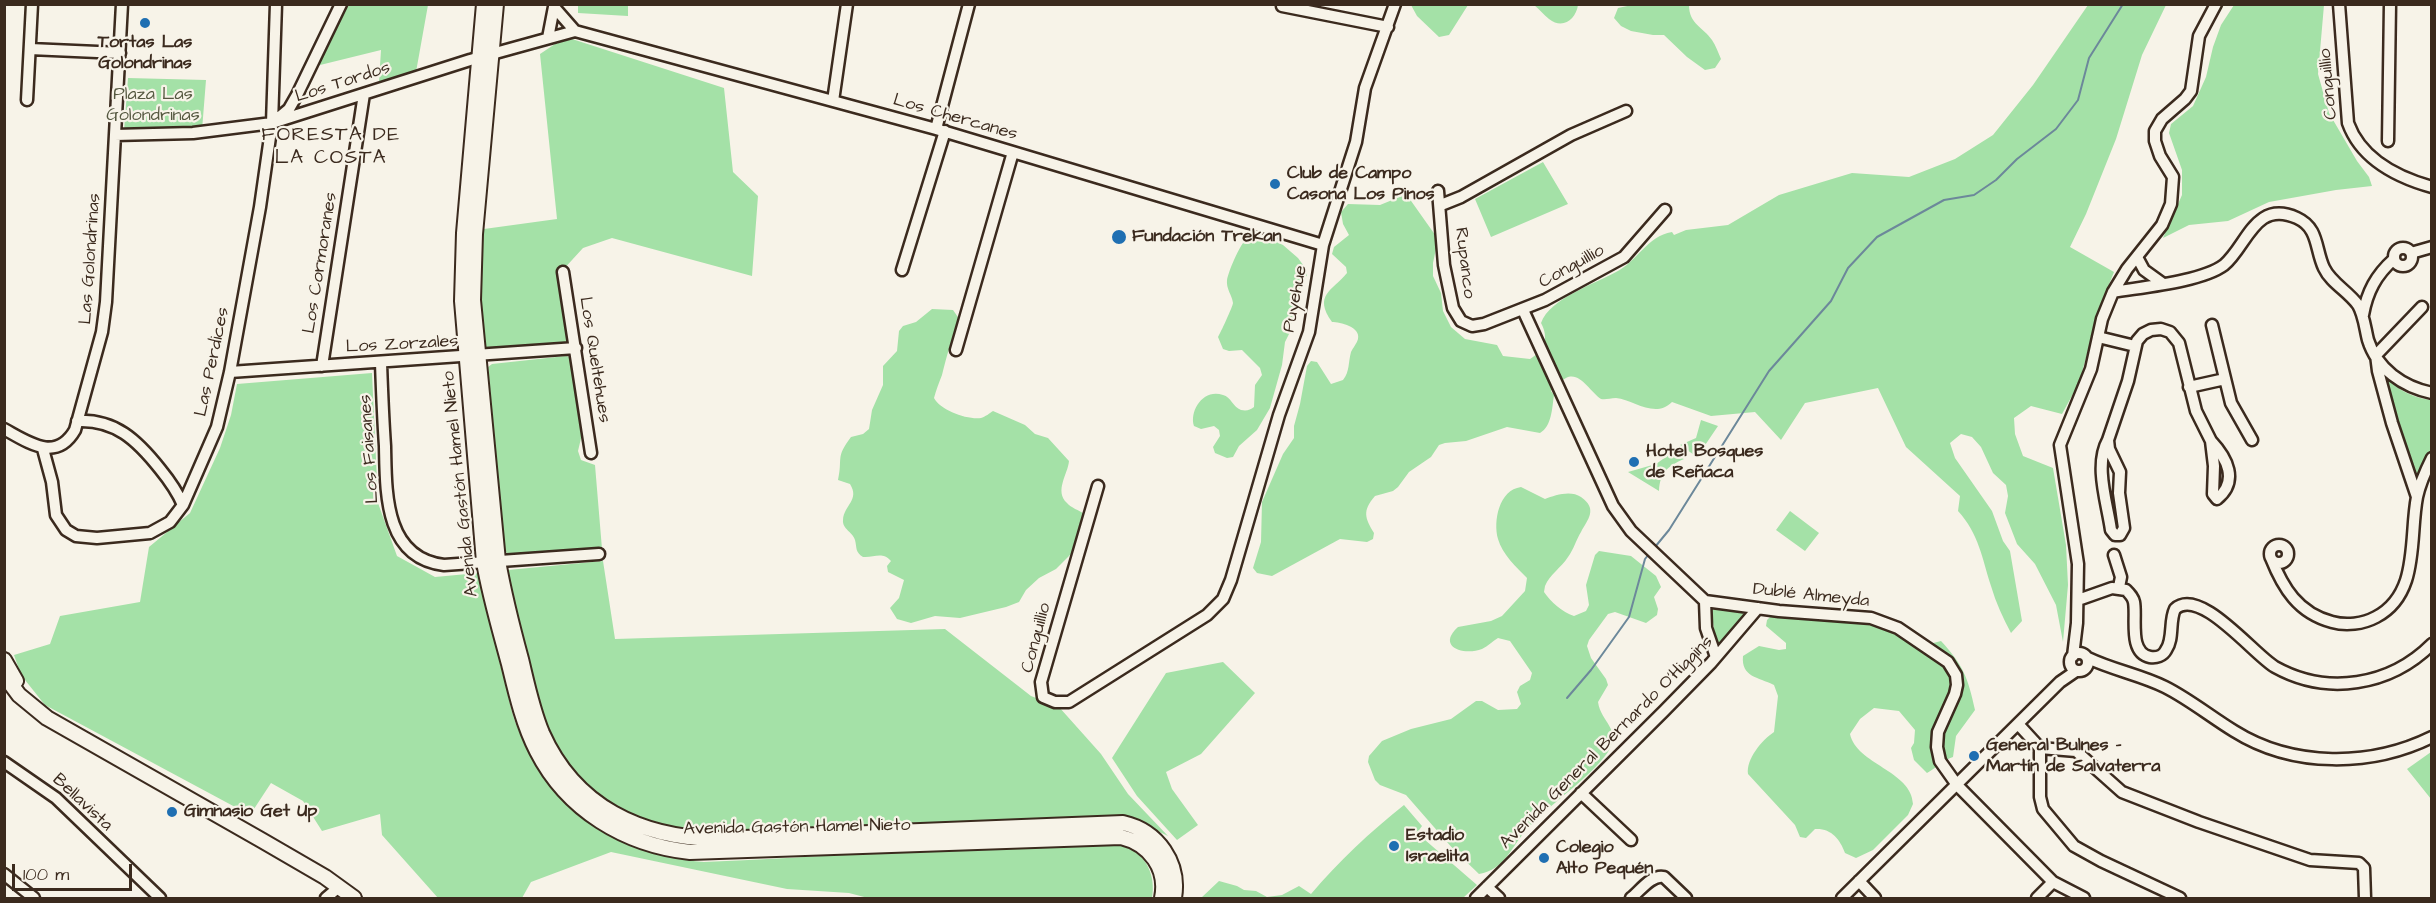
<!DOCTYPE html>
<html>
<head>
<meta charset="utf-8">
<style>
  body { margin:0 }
  #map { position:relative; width:2436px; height:903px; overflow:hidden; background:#f7f3e8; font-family:"Architects Daughter",sans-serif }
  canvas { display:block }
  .frame { position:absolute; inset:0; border:6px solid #3b2a1e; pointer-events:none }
  .scale { position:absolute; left:12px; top:864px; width:120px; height:27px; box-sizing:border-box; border:3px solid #3b2a1e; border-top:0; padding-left:8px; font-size:18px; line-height:21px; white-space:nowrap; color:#3b2a1e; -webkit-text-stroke:4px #f7f3e8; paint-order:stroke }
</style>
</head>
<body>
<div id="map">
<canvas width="2436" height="903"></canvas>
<div class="frame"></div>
<div class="scale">100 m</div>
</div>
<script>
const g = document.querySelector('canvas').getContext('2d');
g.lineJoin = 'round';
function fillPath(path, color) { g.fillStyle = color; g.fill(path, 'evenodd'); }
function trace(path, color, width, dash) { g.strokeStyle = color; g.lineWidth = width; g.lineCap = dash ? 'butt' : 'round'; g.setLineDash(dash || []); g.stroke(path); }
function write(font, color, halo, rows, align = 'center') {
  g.font = font + ' "Architects Daughter",sans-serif'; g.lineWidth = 4.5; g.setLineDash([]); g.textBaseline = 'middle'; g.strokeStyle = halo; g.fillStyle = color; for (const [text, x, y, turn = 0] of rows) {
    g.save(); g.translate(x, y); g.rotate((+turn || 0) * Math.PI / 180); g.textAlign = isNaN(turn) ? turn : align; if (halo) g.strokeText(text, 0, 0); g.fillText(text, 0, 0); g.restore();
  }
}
fillPath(new Path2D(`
  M346,5h82l-12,67 -37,10 2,-32 -65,16z
  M578,5h50v11l-50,-3z
  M1411,5v-1l57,1 -19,30 -10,2 -22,-21z
  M1534,5h44c-2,14 -15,25 -29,14 -5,-4 -10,-10 -15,-14z
  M1632,5h57c0,19 14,22 23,35 4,6 6,12 9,19l-6,9 -10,2 -18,-13 -23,-22h-11l-22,-4 -10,-5 -7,-8 4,-10z
  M2088,5h78l-24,50 -26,84 -30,75 -16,33 44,25 -14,35 -21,76 -17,31 -31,-8 -17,12 1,16 8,22 30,12 13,77 2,40 -5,57 -7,-37 -21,-41 -18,-20 -12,-31 3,-17 -2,-11 -13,-12 -12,-26 -9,-10 -11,-3 -11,9 5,15 37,53 11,30 7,10 12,70 -11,12c-8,-15 -15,-30 -20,-47 -9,-28 -12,-52 -33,-75l2,-15 -54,-49 -28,-59 -73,15 -24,37 -26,-28 -44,4 -39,-14c-17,17 -38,-2 -56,-4 -6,0 -10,2 -15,1 -11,-7 -21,-28 -35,-21 -7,4 -12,6 -15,13l3,4c-2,13 -2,31 -14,38l-33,-6 -41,14 -21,2 -6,2 -8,12 -22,15 -11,15 -5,4 -18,5c-13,15 -10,22 -1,37l-1,6 -6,3 -27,-3 -68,37 -15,-3 -4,-5 8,-26 1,-40 21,-48 11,-16v-12l6,-22 7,-38 4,-5 6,1 14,22 12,-4c7,-9 5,-17 8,-28 2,-4 6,-9 7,-13 3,-12 -18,-17 -26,-17 -19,-27 0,-31 15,-49l-1,-6 -14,-13 2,-7 15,-12 -6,-11 -2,-12 7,-8 32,1 22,-9 7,2 29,41 -5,24v13l8,17 2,18 8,16 14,12 32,6 6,11 27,3c15,-9 19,-21 11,-36 9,-25 54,-39 75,-51 21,-10 31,-36 56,-40l2,3 12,-5 42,-5 51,-30 73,-22 57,4 46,-18 38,-24 40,-50z
  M2234,5h90l-6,69 11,39 28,48 12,16 3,9 -36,4 -67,12 -41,19 -39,4 -26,13 19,-43v-25l-13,-37 2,-9 22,-18 13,-29 7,-30 8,-22z
  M572,39l152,49 9,84 25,24 -6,80 -140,-38 -29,10 -22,24 10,68 -3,3 -81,7 -3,-2 -5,-65 5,-54 73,-10 -17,-165 15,-10z
  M128,78l78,2 -4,50 -78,1z
  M1543,162l25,42 -77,33 -16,-38z
  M1250,235l15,2 18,8 15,13 8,11 1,6 -12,23 -4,32 -6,12 -3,23 -12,43 -13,22 -18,16 -6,11 -6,1 -12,-5 -2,-6 7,-11 -1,-6 -5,-4 -13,3 -7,-3c-5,-16 10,-38 29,-31 8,2 10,12 18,15 6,1 9,0 13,-3l1,-22 7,-10 -2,-7 -18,-18 -13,1 -6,-2 -5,-12c2,-3 15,-31 15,-34 -1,-8 -7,-14 -6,-23 2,-10 14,-39 23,-45z
  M932,309l21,1 7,10c-9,20 -13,35 -18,55 -3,8 -6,15 -8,23 6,12 33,22 47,20 4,-1 9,-5 12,-7l32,14 10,9 13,4 21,23c-1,13 -15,30 -2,42 4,5 12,7 17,11l1,12 -5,19 -24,24 -17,9 -13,12 -7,12 -13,5 -46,11 -25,-2 -24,7 -14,-4 -7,-11 9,-10 5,-18 -16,-8 -1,-6 4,-5c-9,-10 -17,-3 -28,-4 -8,-5 -6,-9 -8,-17 -2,-8 -13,-11 -12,-20 1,-15 17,-20 7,-36l-12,-4c5,-22 -3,-22 13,-43l12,-3 6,-5 3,-19 11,-25v-19l14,-15 2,-20 4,-5 13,-4z
  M566,356l6,2 10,68v8l-4,17 3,9 14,5 7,84 -94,6 -3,-5 -17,-183 4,-3z
  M2379,366c12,20 29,31 52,34v55l-13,33z
  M372,373l6,130 19,53 38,21 43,-4 3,4c5,35 14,65 22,98 5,16 7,34 13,49 34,85 98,131 188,138 105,-4 210,-13 315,-16 32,-1 76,-7 106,1 22,7 31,30 27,51h-284l-19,-5 -62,-4 -176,-37 -80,30 -9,16h-84l-56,-63 -2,-21 -58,17 -19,-30 -32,-18 -21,32 -205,-110 -24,-30 -7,-20 36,-11 10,-28 80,-14 9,-55 41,-34 30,-65 11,-33 6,-31z
  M1701,420l17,6 -21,31 -17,-12 16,-7z
  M1670,454l14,5c-16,7 -24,13 -25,32l-31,-19 28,-8z
  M1521,487l24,12c10,-4 26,-9 36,-2 17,12 7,22 0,35 -5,8 -7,17 -13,25 -7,11 -18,17 -23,29l-1,6c7,10 18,20 30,24l12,-5 3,-6 -3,-20 9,-30 4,-4 32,5 25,20 5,11 -7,10 4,12 -1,6 -11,8 -31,-11 -7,2 -19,26 -2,6 4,12 15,21 2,6 -10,17c3,21 24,26 10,50 -20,28 -56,50 -80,76 -16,17 -23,42 -49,46l-25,-24 -48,-55 -26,-10 -5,-5 -7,-18 1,-6 13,-15 29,-12 40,-10 25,-18h6l16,9 19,-1 4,-5 -4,-12 3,-6 10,-6 2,-7 -22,-32 -12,-3c-5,3 -10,8 -16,11 -18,7 -46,-2 -24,-22l33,-6 11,-5 23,-25 2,-13c-10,-10 -25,-24 -29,-39 -5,-18 1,-49 23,-52z
  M1790,511l29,22 -14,18 -29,-21z
  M603,561l12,78 330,-10 86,67 28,11 42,47 27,40 40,42 -31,-15 -43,-3 -388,13c-73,-4 -127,-33 -158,-102 -9,-19 -13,-41 -19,-61 -8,-31 -15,-62 -22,-93l1,-5z
  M1711,609l29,1 5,6 -28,32z
  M1772,615l90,7 32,10 28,14 19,-5c22,24 27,36 34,69l-19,26 -3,21c-9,3 -17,11 -26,16l-13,-13 -3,-12 3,-5 1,-13 -16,-19 -25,-3 -14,11 -10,15c6,30 62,37 63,70l-5,11 -35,35 -17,8 -11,-5c-5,-14 -14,-25 -30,-24l-9,9 -6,-1 -5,-12 -47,-51c-2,-15 14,-34 26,-42l4,-36 -4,-11c-16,-8 -33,-8 -31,-29l16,-10 20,4 7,-1v-6l-20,-17 1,-6z
  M1223,662l32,31 -54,61 -35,18 6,17 26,36 -21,15 -40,-44 -25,-38 54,-85z
  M2431,752v47l-24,-30z
  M1404,805l18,21 -5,7 60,52 -14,13h-262l18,-17 18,5 7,4 12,1 11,6 15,-2 17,-9 12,8c28,-33 59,-62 93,-89z`), '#a4e1a7');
trace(new Path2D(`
  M1655,547l14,-17 100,-159 62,-70 17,-33 29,-31 67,-37 30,-5 22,-15 21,-21 39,-30 22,-29 11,-42 34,-54
  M1567,698l24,-28 38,-53 16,-58 4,-5`), '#6c889a', 2);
const minor = new Path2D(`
  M554,4v3l21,24
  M2339,4l9,119c13,36 48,54 84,64
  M1282,6l106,21
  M575,31l361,98 387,116
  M548,38l6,-31
  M30,49l90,4
  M27,100l5,-96
  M833,101l14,-97
  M277,119l12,-10 8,-14 44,-91
  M936,129l33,-125
  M115,135l78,-2 79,-10 198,-63 105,-29
  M2388,141l2,-137
  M1438,191l6,74 9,43 8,13 11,5 12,-2 61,-24 79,-43 41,-47
  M1441,205l20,-8 110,-62 55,-24
  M2394 257a9 9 0 1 1 18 0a9 9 0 1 1-18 0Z
  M2411,253l21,-6
  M2137,257l7,13 18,13
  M902,270l43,-139
  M563,272l28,181
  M2113,292c29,-5 88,-10 111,-27 23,-19 31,-66 73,-47 22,10 18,31 27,50 7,15 24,23 34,37 6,10 7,23 10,35 9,29 35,47 64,53
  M1523,310l90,196 18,25 74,70 74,10 92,7 27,10 50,34 8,13 1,10 -2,9 -17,38 -1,15 3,14 17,24 96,97 31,16
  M2363,315c4,-23 13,-40 31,-56
  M2212,325l19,78 21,37
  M2098,337l37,9
  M956,350l57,-198
  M381,363c1,28 2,55 4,83 1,46 -1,112 59,119l155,-11
  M322,366l42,-272
  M230,372l346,-24
  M2189,387l36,-8
  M77,421c38,-2 60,19 83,48 9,11 17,22 23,36
  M4,429c24,13 52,34 71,1l27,-98 4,-30 16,-298
  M2108,440l20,-59 9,-40 6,-7 8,-4 10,-1 9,3 9,11 17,68 15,30 3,25 -1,28 4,5c22,-18 10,-41 -6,-58
  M2108,440l1,9 11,23 -1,21 5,35 -4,7h-5l-4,-5c-4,-28 -17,-65 -3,-90z
  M43,449l9,33 4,33 10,15 10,6 21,2 53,-5 20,-11 13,-17 34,-78 13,-55 30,-165 12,-84 4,-119
  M1098,486l-57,196 2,15 12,5h14l138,-87 16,-16 8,-19 48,-165 30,-83 14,-87 33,-103 9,-54 30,-84
  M2417,497l-25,-74 -14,-52 -2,-16 46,-48
  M2270 554a9 9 0 1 1 18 0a9 9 0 1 1-18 0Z
  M2114,555l7,22 -2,10
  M2271,558c12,30 27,55 61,64 14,4 31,2 44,-5 44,-23 33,-79 41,-120 3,-14 9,-27 15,-39
  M2078,600l34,-12 14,2c4,4 7,7 8,12 3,15 -6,51 16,55 6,1 13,-1 16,-7 8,-11 3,-29 9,-41 25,-23 79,46 100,58 52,29 115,19 157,-23
  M1705,601l1,27 10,29
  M2070 662a9 9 0 1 1 18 0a9 9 0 1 1-18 0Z
  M2073,656l4,-33 1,-59 -18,-119 31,-76 11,-50 11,-27 14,-23 35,-44 9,-21 2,-27 -13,-21 -5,-15v-10l7,-12 23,-20 6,-8 8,-55 17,-32
  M2088,658c25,12 53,17 77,29 24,12 46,30 69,44 59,37 137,36 198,6
  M2018,724l22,24v49l3,12 31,37 27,15 79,37
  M2040,748l36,3 46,41 77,30 111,38 49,3 5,5 1,30
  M4,762l52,36 104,100
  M1581,793l50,47
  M4,874l30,24
  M1859,881l16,17
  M1487,887l12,11
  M326,898l13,-11
  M1476,898l188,-187 47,-48 47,-55
  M1631,898c9,-7 21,-24 33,-21l22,21
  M1842,898l218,-216 16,-11
  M2037,898l16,-16`);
const major = new Path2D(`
  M484,4l-20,229 -2,68 22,261c6,35 16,68 25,102 7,29 14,60 28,87 30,59 88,94 153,101l431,-15c29,7 47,32 41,61
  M496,4l-21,230 -2,66 25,261c6,33 14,65 23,98 6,25 11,50 21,74 33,74 99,105 176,106l405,-16c35,8 57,40 51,75
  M4,660l12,21
  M4,675l15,20 28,23 216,123 62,36 29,21`);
trace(minor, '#3b2a1e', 15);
trace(major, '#3b2a1e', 18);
trace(minor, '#f7f3e8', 10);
trace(major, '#f7f3e8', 14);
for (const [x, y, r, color] of [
  [145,23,6,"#1f6fb2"],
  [1275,184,6,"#1f6fb2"],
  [1119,237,8,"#1f6fb2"],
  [1634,462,6,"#1f6fb2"],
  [1974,756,6,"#1f6fb2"],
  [172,812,6,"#1f6fb2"],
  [1394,846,6,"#1f6fb2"],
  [1544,858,6,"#1f6fb2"]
]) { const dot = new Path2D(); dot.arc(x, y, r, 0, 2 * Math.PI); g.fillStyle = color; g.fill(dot); trace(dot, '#f7f3e8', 2); }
write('bold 18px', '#3b2a1e', '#f7f3e8', [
  ["Tortas Las",145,43,"center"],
  ["Golondrinas",145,64,"center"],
  ["Club de Campo",1287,174],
  ["Casona Los Pinos",1287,195],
  ["Fundación Trekan",1132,237],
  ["Hotel Bosques",1646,452],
  ["de Reñaca",1646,473],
  ["General Bulnes -",1986,746],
  ["Martín de Salvaterra",1986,767],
  ["Gimnasio Get Up",184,812],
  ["Estadio",1406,836],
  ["Israelita",1406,857],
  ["Colegio",1556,848],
  ["Alto Pequén",1556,869]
], 'left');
write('18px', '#3b2a1e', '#f7f3e8', [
  ["Los Tordos",343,83,-18],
  ["Conguillio",2329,84,-95],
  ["Los Chercanes",955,118,16],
  ["Las Golondrinas",91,259,-86],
  ["Los Cormoranes",321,263,-81],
  ["Rupanco",1464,263,83],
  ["Conguillio",1572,267,-29],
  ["Puyehue",1296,299,-79],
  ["Los Zorzales",402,345,-3],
  ["Los Queltehues",594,360,81],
  ["Las Perdices",213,362,-78],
  ["Los Faisanes",370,449,-94],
  ["Avenida Gastón Hamel Nieto",461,484,-96],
  ["Dublé Almeyda",1811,596,6],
  ["Conguillio",1037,638,-75],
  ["Avenida General Bernardo O'Higgins",1607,743,-45],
  ["Bellavista",82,803,43],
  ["Avenida Gastón Hamel Nieto",797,828,-1]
]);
write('18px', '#555840', '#f7f3e8', [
  ["Plaza Las",153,95],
  ["Golondrinas",153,116]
]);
g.letterSpacing = '1.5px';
write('20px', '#3b2a1e', '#f7f3e8', [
  ["FORESTA DE",331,136],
  ["LA COSTA",331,159]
]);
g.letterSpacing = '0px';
</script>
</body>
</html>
